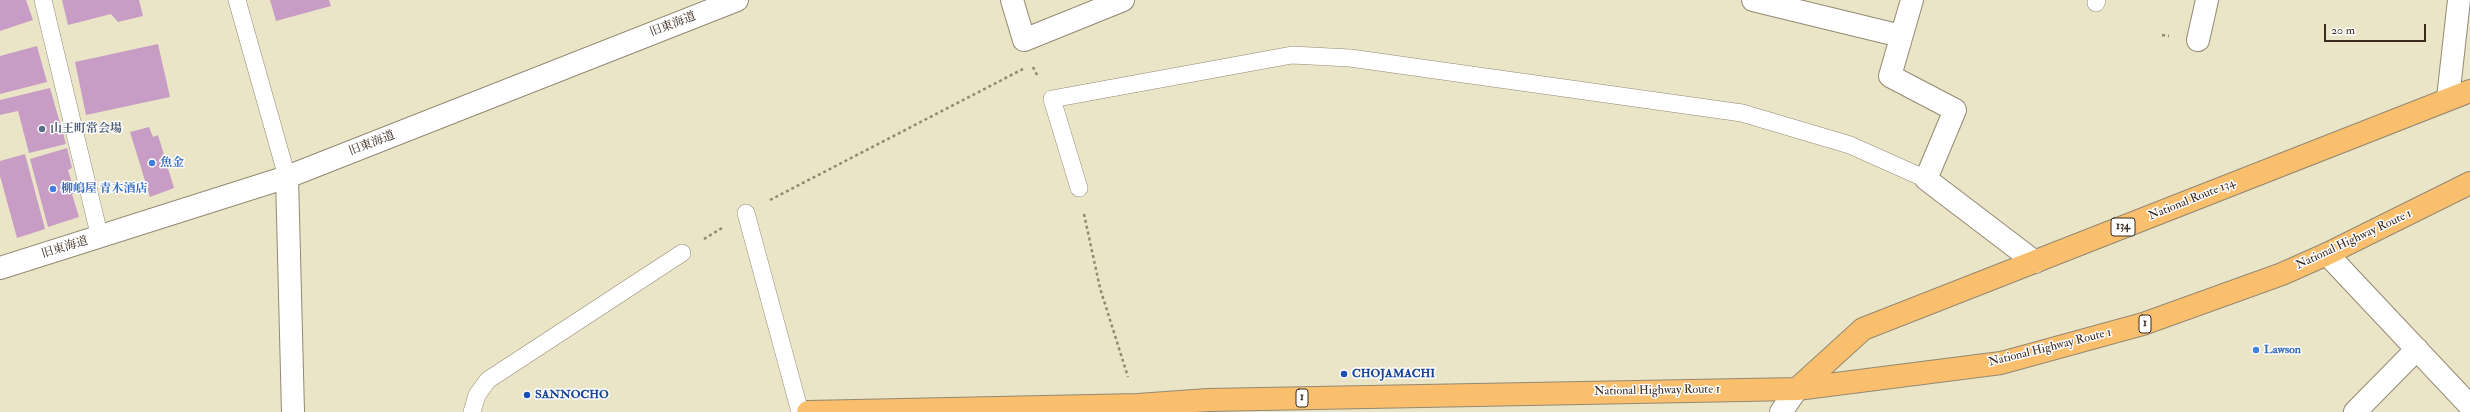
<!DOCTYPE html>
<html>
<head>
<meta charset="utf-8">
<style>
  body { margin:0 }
  #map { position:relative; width:2470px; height:412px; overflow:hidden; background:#ebe5c7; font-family:"IM FELL Double Pica",serif }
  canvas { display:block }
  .scale { position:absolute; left:2324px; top:24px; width:102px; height:18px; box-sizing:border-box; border:2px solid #3b2a1e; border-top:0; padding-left:5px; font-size:12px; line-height:14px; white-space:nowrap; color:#3b2a1e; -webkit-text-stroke:3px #fff; paint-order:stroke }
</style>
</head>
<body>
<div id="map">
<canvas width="2470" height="412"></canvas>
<div class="scale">20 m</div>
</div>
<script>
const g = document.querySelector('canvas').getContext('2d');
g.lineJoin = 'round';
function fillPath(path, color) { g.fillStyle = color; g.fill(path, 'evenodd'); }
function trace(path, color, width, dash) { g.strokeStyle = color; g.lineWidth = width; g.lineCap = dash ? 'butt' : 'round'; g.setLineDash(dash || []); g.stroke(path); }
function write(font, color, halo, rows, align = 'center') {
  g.font = font + ' "IM FELL Double Pica","Noto Serif JP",serif'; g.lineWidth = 3; g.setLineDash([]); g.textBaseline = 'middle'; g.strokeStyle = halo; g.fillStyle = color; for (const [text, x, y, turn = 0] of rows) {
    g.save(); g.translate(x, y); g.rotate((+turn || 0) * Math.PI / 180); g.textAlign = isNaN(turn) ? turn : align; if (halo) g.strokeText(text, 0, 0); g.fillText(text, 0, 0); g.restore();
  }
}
fillPath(new Path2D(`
  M0,0h26l7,20 -33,11z
  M62,0h77l4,16 -25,6 -7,-8 -43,11z
  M270,0h59l2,6 -55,15z
  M158,44l12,53 -84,18 -11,-53z
  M37,46l10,36 -47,12v-38z
  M50,88l16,56 -37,9 -11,-42 -18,4v-15z
  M149,127l4,10 5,-2 16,53 -24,9 -20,-65z
  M67,148l5,20 -4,2 7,23 -3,1 7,23 -31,10 -18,-68z
  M25,154l20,75 -28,9 -17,-62v-15z`), '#c79dc5');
const service = new Path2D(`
  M43,0l57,238
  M237,0l50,177
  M2096,3l1,-3
  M1079,188l-27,-89 240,-44 58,3 392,55 108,32 76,34
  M746,213l54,199
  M472,412l5,-17 11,-15 194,-127`);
const minor = new Path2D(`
  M1012,0l12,40 99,-40
  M1753,0l148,36
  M1912,0l-22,76 65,34 -29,69 109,83
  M2198,40l9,-40
  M2448,98l11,-98
  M287,177l6,235
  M2327,254l143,152
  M0,268l287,-91 450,-177
  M1781,412l16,-23
  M2355,412l62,-63`);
const trunk = new Path2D(`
  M1797,389l66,-60 607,-238
  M808,412l330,-7 70,-5 589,-11 204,-26 142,-39 139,-50 45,-20 143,-71`);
trace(service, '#938872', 18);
trace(minor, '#938872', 24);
trace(trunk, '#938872', 24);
trace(new Path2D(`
  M2162,35l7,1
  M1033,67l5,10
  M770,200l253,-131
  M1084,214l16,74 28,89
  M704,239l18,-11`), '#938872', 2.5, [3, 3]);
trace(service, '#fff', 17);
trace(minor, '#fff', 22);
trace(trunk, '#f9bf6d', 22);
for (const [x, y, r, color] of [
  [42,129,4,"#5c6f8a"],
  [152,163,4,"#3f7fe0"],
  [53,189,4,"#3f7fe0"],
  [2256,350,4,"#3f7fe0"],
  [1344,374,4,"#1a4fb4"],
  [527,395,4,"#1a4fb4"]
]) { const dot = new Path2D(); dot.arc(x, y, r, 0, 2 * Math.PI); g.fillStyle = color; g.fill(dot); trace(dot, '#fff', 1.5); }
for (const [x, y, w] of [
  [2123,227,24],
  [2145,324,12],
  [1302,398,12]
]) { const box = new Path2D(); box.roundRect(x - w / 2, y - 9, w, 18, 3); g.fillStyle = '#fff'; g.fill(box); trace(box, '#3b2a1e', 1); }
write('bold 11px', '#3b2a1e', null, [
  ["134",2123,227],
  ["1",2145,324],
  ["1",1302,398]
]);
write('12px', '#3b2a1e', '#fff', [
  ["旧東海道",673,25,-21],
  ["旧東海道",372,144,-21],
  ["National Route 134",2192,200,-22],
  ["National Highway Route 1",2354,240,-25],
  ["旧東海道",65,248,-17],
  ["National Highway Route 1",2050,348,-14],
  ["National Highway Route 1",1657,391,-1]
]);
write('bold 12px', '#4e5e75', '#fff', [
  ["山王町常会場",50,129]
], 'left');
write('bold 12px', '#366cbe', '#fff', [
  ["魚金",160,163],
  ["柳嶋屋 青木酒店",61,189],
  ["Lawson",2264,350]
], 'left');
write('bold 12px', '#164399', '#fff', [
  ["CHOJAMACHI",1352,374],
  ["SANNOCHO",535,395]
], 'left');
</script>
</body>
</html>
